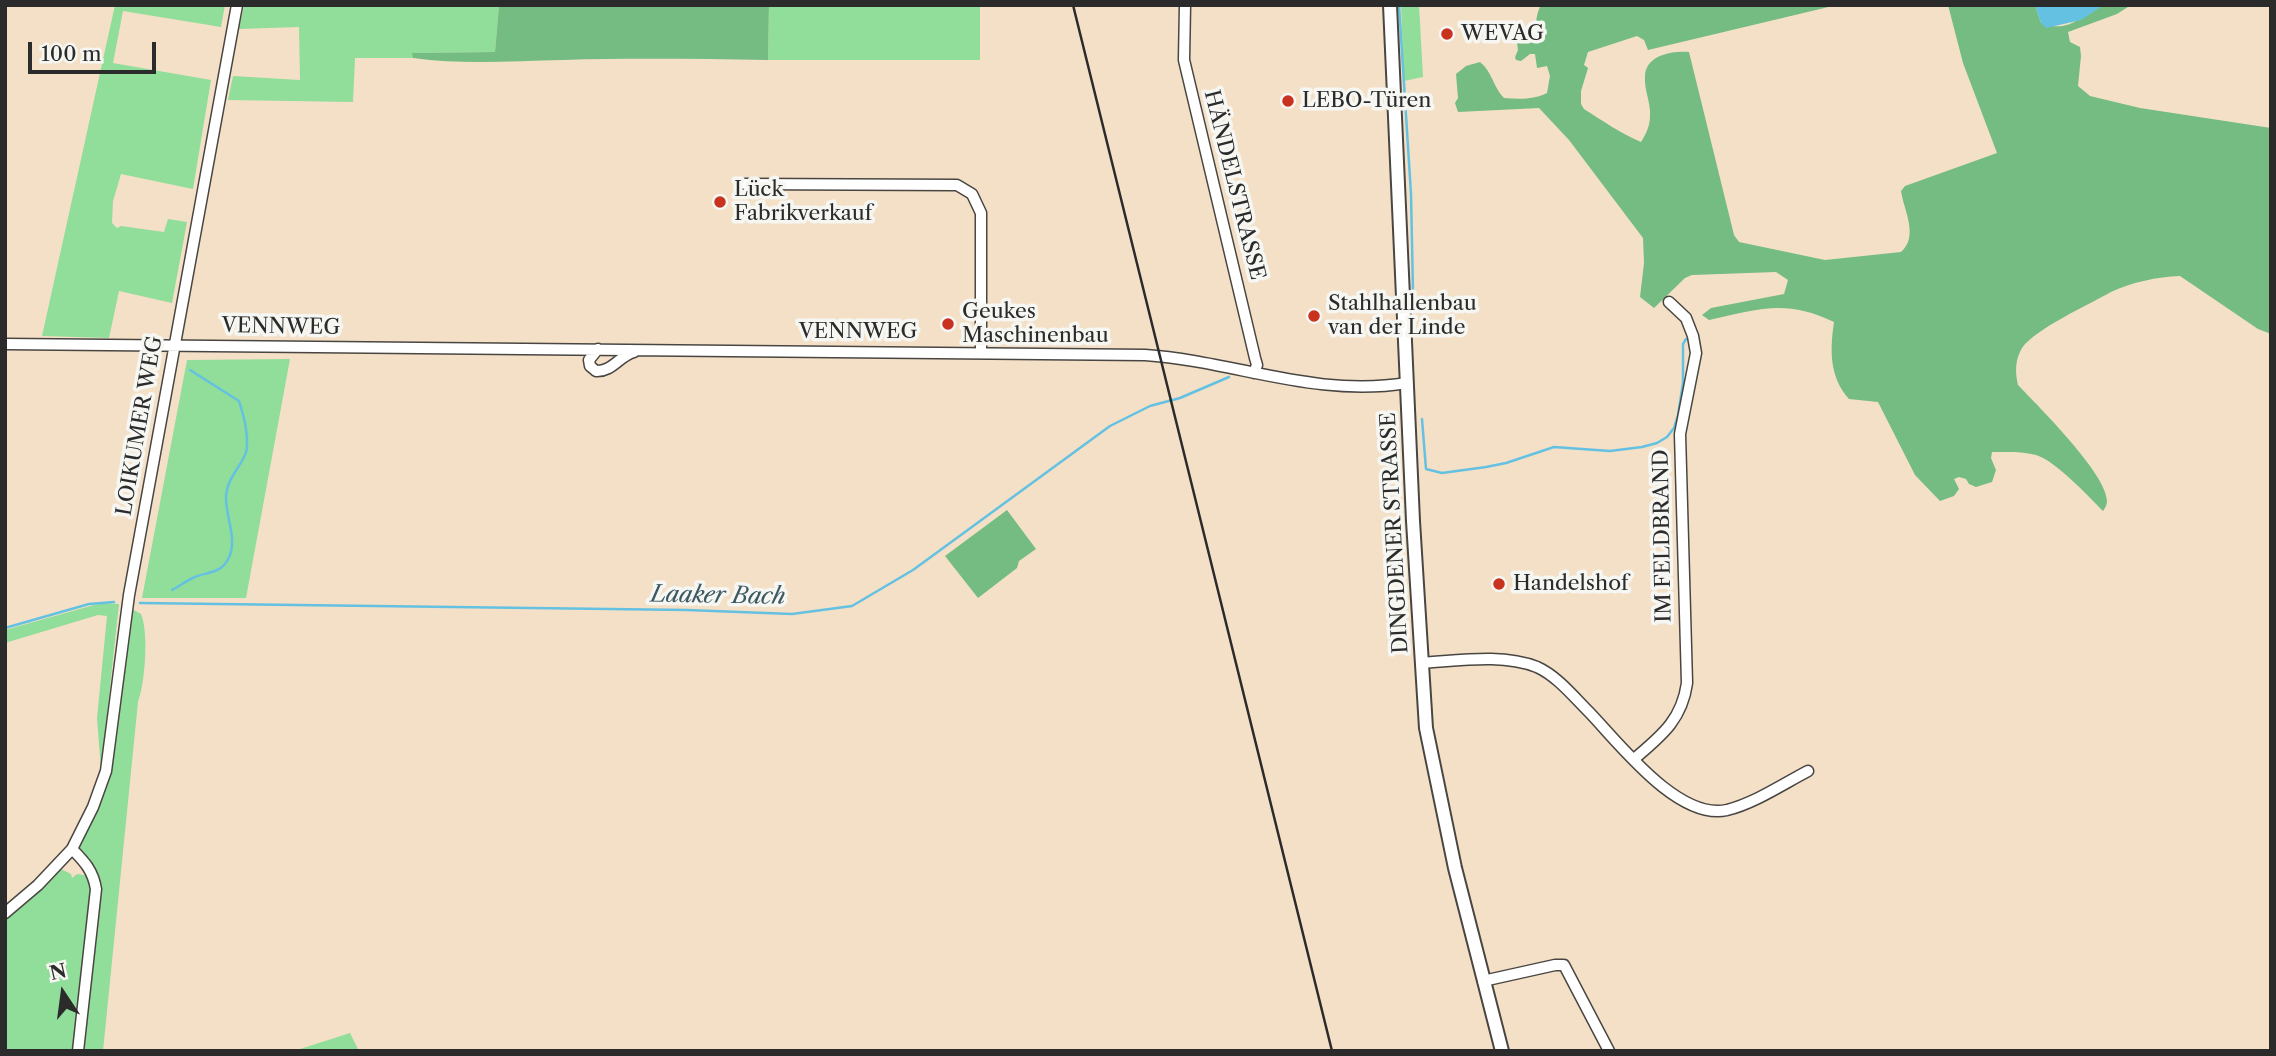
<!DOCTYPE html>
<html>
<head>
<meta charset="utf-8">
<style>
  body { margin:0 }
  #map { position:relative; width:2276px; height:1056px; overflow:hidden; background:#f4e0c7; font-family:"Libre Caslon Text",serif }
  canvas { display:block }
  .frame { position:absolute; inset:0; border:7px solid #2b2b2b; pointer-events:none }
  .north { position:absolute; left:28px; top:958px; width:70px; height:70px; -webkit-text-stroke:5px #f6f6f2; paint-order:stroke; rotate:347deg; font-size:19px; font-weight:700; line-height:28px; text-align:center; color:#2b2b2b }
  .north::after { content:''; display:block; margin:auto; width:24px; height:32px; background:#2b2b2b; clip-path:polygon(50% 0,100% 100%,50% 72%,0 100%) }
  .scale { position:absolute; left:28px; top:42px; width:128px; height:32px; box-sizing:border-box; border:4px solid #2b2b2b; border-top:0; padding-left:9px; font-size:21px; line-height:24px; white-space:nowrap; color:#2b2b2b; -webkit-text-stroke:5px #f6f6f2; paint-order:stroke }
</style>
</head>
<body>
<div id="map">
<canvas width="2276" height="1056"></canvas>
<div class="frame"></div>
<div class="north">N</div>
<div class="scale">100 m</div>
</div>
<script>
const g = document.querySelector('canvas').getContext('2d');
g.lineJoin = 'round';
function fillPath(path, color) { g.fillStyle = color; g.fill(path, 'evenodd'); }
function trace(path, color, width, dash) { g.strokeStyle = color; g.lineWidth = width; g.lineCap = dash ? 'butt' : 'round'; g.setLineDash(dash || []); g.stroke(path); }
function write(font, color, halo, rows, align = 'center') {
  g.font = font + ' "Libre Caslon Text",serif'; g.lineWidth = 7; g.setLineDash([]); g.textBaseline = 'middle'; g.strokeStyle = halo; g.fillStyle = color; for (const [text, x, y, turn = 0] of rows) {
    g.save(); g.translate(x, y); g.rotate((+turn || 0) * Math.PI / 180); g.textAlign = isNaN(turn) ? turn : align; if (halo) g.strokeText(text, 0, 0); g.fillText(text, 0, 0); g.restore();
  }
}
fillPath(new Path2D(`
  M115,5h110l-4,22 -98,-16 -10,52 98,17 -18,109 -72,-15 -8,27 -1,22 5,5 4,-2 43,6 4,-13 19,3 -15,81 -53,-12 -10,47 -67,-2z
  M244,5h255l-4,47 -82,1v5h-58l-2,44 -125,-2 5,-24 67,4 -1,-53 -60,2z
  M769,5h211v55h-212z
  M1401,5h18l4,72 -19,4z
  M290,359l-44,239h-104l45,-238z
  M101,603l18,1 -18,166 -4,-52 10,-102 -9,-1 -93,28v-13z
  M122,609h10l9,5c8,19 4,69 -3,88l-35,349h-23l19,-162 -24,-41 30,-77z
  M61,869l10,5 1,4 5,-4 14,2 3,14 -19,161h-70v-133z
  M350,1033l9,18h-65z`), '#91dd9a');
fillPath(new Path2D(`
  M499,5h270l-1,55c-68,-1 -137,-2 -205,0 -52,1 -99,5 -150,-2l-1,-5 83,-1z
  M1541,5h296l-189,45 -4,-10 -7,-4 -49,16 -4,13 4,3 -7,23v13l3,5c19,12 36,24 57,33 5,-8 9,-16 9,-26 1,-13 -6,-26 -5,-39 0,-22 27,-26 44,-25l45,183 5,7 86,18 76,-8c18,-16 3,-41 0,-61l4,-5 92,-33 -34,-90 -15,-58h87l6,18c30,11 38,-8 62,-17 8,-3 20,-1 28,-1l-14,9 -49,18 2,10 10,5 1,9 -3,30 12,10 50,12 131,20v206l-13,-5 -78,-53c-23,1 -48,6 -69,16 -21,12 -76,37 -89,56 -7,12 -7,24 -4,37 20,21 89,89 89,116 0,4 -2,7 -4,10 -15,-15 -47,-50 -67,-56 -15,-4 -29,-3 -44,-3l-1,6 5,12 -4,12 -16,5 -7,-3 -3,-5 -7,-2 -5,2 5,10 -5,7 -14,5 -25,-26 -37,-73 -29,-3c-20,-22 -19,-50 -15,-77 -48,-23 -75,-13 -125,-2l-7,-5 9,-7 73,-14 4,-14 -12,-8 -84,3 -7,3 -31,30 -14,-11 4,-34 -1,-25 -74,-98 -30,-32 -81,4 -3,-9 3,-5 -2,-24 10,-8 14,-4c12,9 13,25 24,36 14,1 30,2 43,-5l3,-17 -3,-10 -10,2 -2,-14h-5l-9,7 -5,-1 -1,-3 3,-7 -1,-7 2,-6h13c5,-10 3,-22 9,-32z
  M1007,510l29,39 -17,12 -2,7 -39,30 -33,-42z`), '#74bc82');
fillPath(new Path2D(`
  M2035,5h69l-23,15 -35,8 -5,-5z`), '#64c1e2');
trace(new Path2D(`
  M1399,5l12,189 2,98
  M1422,419l4,50 16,4 44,-6 20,-4 48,-16 56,4 32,-4 15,-4 10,-6 7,-9 4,-13 5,-32v-39l3,-5
  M172,590c8,-4 15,-10 23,-13 9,-4 23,-4 30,-13 16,-21 0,-45 1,-68 1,-20 20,-34 21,-48 1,-17 -3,-31 -8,-47l-49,-31
  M140,603l547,7 105,4 60,-8 61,-36 197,-144 40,-20 30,-8 49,-21
  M5,628l84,-24 25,-2`), '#64c1e2', 2.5);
const minor = new Path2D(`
  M1185,5l-1,55 71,298 2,7 -3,8
  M745,184l212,1 15,9 9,19v139
  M5,344l1140,11c89,6 170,43 262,28
  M598,349l-9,11 1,6 6,5c16,1 23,-15 38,-19
  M1421,663c36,-2 81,-10 116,4 20,9 36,29 52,45 30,31 89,109 138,98 28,-7 56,-26 81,-39
  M1634,759c27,-23 48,-39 53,-76l-7,-249 16,-81 -3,-17 -7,-18 -17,-16
  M72,849c13,13 21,22 24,40l-18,162
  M5,913l33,-28 34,-36 21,-42 13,-36 23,-176 108,-590
  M1483,981l72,-16h9l45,86`);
const major = new Path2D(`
  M1390,5l23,516 13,207 29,140 47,183`);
trace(minor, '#494642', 13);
trace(major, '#494642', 16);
trace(minor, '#fff', 10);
trace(major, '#fff', 12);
trace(new Path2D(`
  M1073,5l259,1046`), '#2b2b2b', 2.5);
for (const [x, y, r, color] of [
  [1447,34,7,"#c8321e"],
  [1288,101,7,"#c8321e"],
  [720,202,7,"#c8321e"],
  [1314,316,7,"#c8321e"],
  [948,324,7,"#c8321e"],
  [1499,584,7,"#c8321e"]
]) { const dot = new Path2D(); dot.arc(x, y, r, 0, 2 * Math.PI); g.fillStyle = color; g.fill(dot); trace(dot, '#f6f6f2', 2.5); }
write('21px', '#2b2b2b', '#f6f6f2', [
  ["WEVAG",1461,34],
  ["LEBO-Türen",1302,101],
  ["Lück",734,190],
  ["Fabrikverkauf",734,214],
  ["Stahlhallenbau",1328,304],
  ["van der Linde",1328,328],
  ["Geukes",962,312],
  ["Maschinenbau",962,336],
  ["Handelshof",1513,584]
], 'left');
write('21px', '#2b2b2b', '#f6f6f2', [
  ["HÄNDELSTRASSE",1234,185,76],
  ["VENNWEG",281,327,1],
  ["VENNWEG",858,332],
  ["LOIKUMER WEG",140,426,-80],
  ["DINGDENER STRASSE",1395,533,-93],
  ["IM FELDBRAND",1663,536,-91]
]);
write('italic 23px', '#3c5862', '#f6f6f2', [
  ["Laaker Bach",718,596,1]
]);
</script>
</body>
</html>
